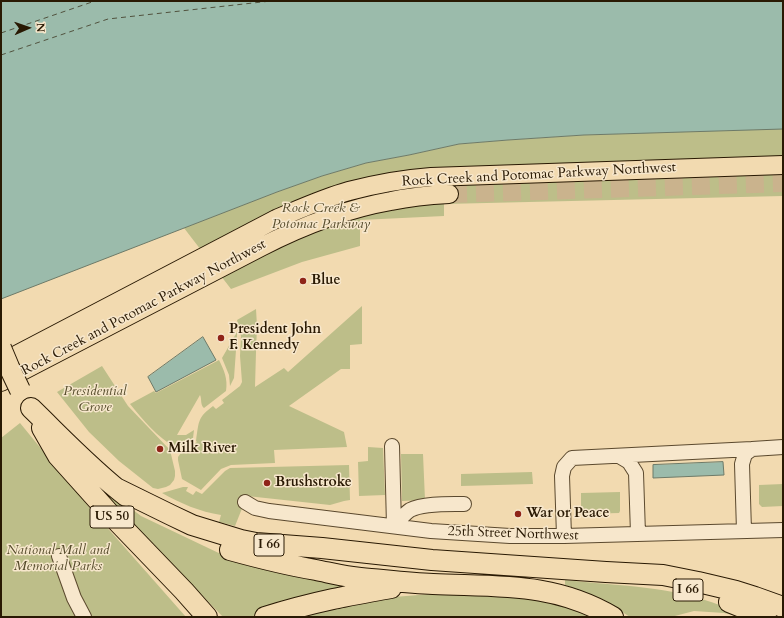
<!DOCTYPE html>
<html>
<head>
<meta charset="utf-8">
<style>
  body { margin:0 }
  #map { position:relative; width:784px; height:618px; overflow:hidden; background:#f2dab0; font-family:Cardo,serif }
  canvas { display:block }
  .frame { position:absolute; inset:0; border:2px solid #291903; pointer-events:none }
  .north { position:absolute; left:8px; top:8px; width:40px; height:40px; -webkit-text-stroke:3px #f7e7cc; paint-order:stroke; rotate:88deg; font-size:11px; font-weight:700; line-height:16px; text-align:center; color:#291903 }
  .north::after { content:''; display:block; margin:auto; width:14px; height:18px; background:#291903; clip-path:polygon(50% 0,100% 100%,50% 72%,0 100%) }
</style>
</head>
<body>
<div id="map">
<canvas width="784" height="618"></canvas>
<div class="frame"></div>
<div class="north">N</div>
</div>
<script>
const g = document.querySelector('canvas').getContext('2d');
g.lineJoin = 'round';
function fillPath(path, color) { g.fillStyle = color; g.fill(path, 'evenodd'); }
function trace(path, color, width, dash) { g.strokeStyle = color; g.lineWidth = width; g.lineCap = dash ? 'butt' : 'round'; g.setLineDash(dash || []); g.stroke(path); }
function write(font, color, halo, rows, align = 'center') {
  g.font = font + ' Cardo,serif'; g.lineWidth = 3; g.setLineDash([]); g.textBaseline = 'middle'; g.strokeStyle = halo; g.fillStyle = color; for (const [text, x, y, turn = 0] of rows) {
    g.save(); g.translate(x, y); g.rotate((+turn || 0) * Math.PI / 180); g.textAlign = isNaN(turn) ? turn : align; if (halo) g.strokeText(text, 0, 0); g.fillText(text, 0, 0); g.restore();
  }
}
fillPath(new Path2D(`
  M762,129h21v67l-339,8v12l-84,4v26l-58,16 -71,27 -47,-61 93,-36 45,-16 44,-13 43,-8 50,-11 49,-4 76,-5z
  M362,306v38l-12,1v24h-9l-52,37 55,26 3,15 -73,3 1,13 -44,2 -10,4 -20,21 -19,-11 -4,-19v-3l3,-4 16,-11 -1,-1c3,-19 1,-23 17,-35l3,3 8,-6 -2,-3 18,-14 2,-4 -2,-26 1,-20 -4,-16 19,-11 1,17 -1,26 -1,35 29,-19 4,4z
  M237,332v4l-3,42 -4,8 -1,-11 -7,-17z
  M219,360c5,10 9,19 7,31l-22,17c-4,-3 -2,-9 -4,-13l-23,40h9l8,-5 -1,8c-5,4 -12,8 -18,9 -18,-10 -32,-27 -45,-43l24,-13 2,2z
  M102,366l26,40 42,44 5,21v5l-1,4 -4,5 -4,2 -8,2 -5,-1 -34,-27 -30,-29 -32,-40z
  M20,423l69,84 97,110h-185v-179z
  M368,447l15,1 2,47 -26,1 -1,-34 10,-1z
  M60,454l81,62 84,40 128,29 -103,32h-27l-54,-56z
  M401,454h22l2,46 -23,1z
  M349,465l1,35 -6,1 -14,4 -83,-9 -12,30 -16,-4 2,-7c-21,-3 -41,-12 -59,-22l21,-6h5l-2,4 7,4 3,-4 6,3 23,-23 5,-3z
  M532,472l1,12 -72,2v-12z
  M783,484v22l-21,1 -3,-3v-19z
  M620,492v19l-1,2 -35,1 -3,-2v-19z
  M565,580c53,6 108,6 157,26 6,3 13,7 19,11l-17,-4 -30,-2 -23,6h-41l-26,-17 -22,-9 -17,-6z
  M443,593l91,5 35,9 24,10h-304l105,-20z`), '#bdbe89');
const water = new Path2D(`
  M1,1h782v128l-199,6 -76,5 -49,4 -50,11 -43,8 -44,13 -45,16 -276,107z
  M203,337l13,23 -60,32 -8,-15z
  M723,462l1,13 -71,3v-13z`);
fillPath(water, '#9bbbab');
trace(water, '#6d7a68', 1);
trace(new Path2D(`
  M1,33l94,-32
  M1,55l107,-36 163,-18`), '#51523e', 1, [5, 4]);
trace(new Path2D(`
  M449,194l334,-11`), '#cab38d', 18, [18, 9]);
const minor = new Path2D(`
  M392,446l2,80
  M619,456l10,6 7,11 2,61
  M245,502l10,6 14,3 162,20 79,5h54l219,-6
  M394,526c5,-5 10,-12 16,-16 13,-7 39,-6 54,-6
  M744,531l-2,-67 3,-10 7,-5 31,-2
  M564,536l-2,-60 2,-9 8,-9 180,-9
  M59,556l15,42 10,19`);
const major = new Path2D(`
  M1,363l275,-144c24,-10 48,-21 73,-28 27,-7 54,-12 82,-14l352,-12
  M1,382l260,-135c41,-21 84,-38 130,-46 19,-4 39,-6 58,-7`);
const highway = new Path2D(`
  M31,408c31,30 61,62 95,88
  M42,428l16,28 52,58 74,77 23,26
  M116,488l55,27 21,10 49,15 15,3 66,5 110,12 174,12 57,3 35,7 38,9 19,6 28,10
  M230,550c29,8 57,15 86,20 15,3 30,7 45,8 24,2 48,5 72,6 66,3 121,-2 180,33
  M729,602l37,15
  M265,617c22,-7 45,-13 68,-18 20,-4 39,-8 58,-11`);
trace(minor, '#5b492e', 16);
trace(major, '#291903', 20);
trace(highway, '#291903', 22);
trace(minor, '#f7e7cc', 14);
trace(major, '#f2dab0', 18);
trace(highway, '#f2dab0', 20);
const highwayBridge = new Path2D(`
  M1,348l8,19 11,23`);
trace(highwayBridge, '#291903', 22, []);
trace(highwayBridge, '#f2dab0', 20);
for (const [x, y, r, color] of [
  [303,281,4,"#8f2418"],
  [221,338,4,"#8f2418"],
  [160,449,4,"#8f2418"],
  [267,483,4,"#8f2418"],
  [518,514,4,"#8f2418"]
]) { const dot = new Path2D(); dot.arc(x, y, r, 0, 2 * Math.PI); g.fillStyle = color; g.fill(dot); trace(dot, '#f7e7cc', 1.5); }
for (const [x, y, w] of [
  [112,517,44],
  [269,545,30],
  [688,590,30]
]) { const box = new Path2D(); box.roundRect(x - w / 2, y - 11, w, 22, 3); g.fillStyle = '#f7e7cc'; g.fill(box); trace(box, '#291903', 1); }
write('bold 13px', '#291903', null, [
  ["US 50",112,517],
  ["I 66",269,545],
  ["I 66",688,590]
]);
write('14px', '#291903', '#f7e7cc', [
  ["Rock Creek and Potomac Parkway Northwest",539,175,-3],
  ["Rock Creek and Potomac Parkway Northwest",144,308,-28],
  ["25th Street Northwest",513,534,2]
]);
write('italic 14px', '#554b2b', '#f7e7cc', [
  ["Rock Creek &",321,209],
  ["Potomac Parkway",321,225],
  ["Presidential",95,392],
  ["Grove",95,408],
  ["National Mall and",58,551],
  ["Memorial Parks",58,567]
]);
write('bold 14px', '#291903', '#f7e7cc', [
  ["Blue",311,281],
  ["President John",229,330],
  ["F. Kennedy",229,346],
  ["Milk River",168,449],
  ["Brushstroke",275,483],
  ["War or Peace",526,514]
], 'left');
</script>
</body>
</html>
